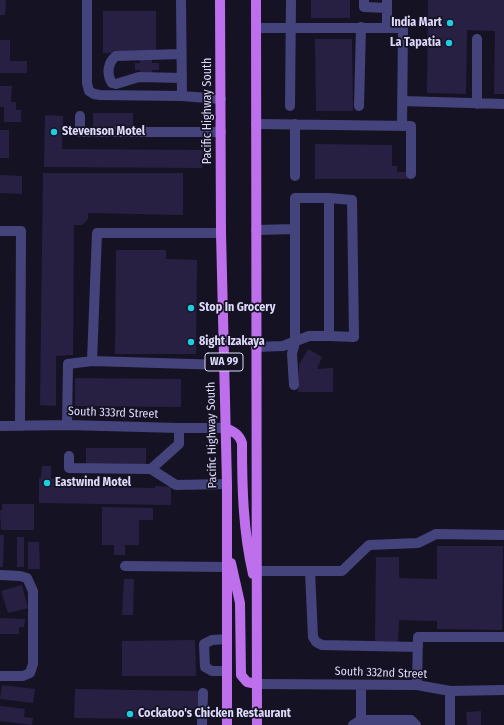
<!DOCTYPE html>
<html>
<head>
<meta charset="utf-8">
<style>
  body { margin:0 }
  canvas { display:block; background:#151223 }
</style>
</head>
<body>
<canvas width="504" height="725"></canvas>
<script>
const g = document.querySelector('canvas').getContext('2d');
g.lineJoin = 'round';
function fillPath(path, color) { g.fillStyle = color; g.fill(path, 'evenodd'); }
function trace(path, color, width, dash) { g.strokeStyle = color; g.lineWidth = width; g.lineCap = dash ? 'butt' : 'round'; g.setLineDash(dash || []); g.stroke(path); }
function write(font, color, halo, rows, align = 'center') {
  g.font = font + ' "Fira Sans Condensed",sans-serif'; g.lineWidth = 3.5; g.setLineDash([]); g.textBaseline = 'middle'; g.strokeStyle = halo; g.fillStyle = color; for (const [text, x, y, turn = 0] of rows) {
    g.save(); g.translate(x, y); g.rotate((+turn || 0) * Math.PI / 180); g.textAlign = isNaN(turn) ? turn : align; if (halo) g.strokeText(text, 0, 0); g.fillText(text, 0, 0); g.restore();
  }
}
fillPath(new Path2D(`
  M0,0h6l-1,15h-5z
  M311,0h39v18h-39z
  M428,0h76v94h-10l1,-63 -28,-1 -1,64 -39,-1z
  M103,11h53v42h-53z
  M315,39h37l1,72h-37z
  M0,40h10v21h17v12h-27z
  M140,59h12v4h7v7h-7v6h-12v-6h-5v-7h5z
  M0,86h12l-1,16h5v8h5v12h-17v-15h-4z
  M93,113h40v17h-40z
  M45,115l18,1 -1,33 141,1 -1,18 -158,-1z
  M0,130h9v28h-9z
  M315,144l77,1v21h5v6h12v7h-94z
  M43,173h140v42l-95,-2v6l-6,6h-8l-1,130 -17,1v50l-16,-1z
  M0,175l22,1v18l-22,-1z
  M116,250h50v9l31,1 -1,94h-81z
  M308,349l14,8 -5,12 16,-1v24h-35l1,-27z
  M75,378l106,1v28l-106,-1z
  M86,448h60v18l-60,-1z
  M42,466h9v13h4l-1,7 101,2v-2l16,1v18l-132,-2v-25h2z
  M2,504h32v26h-33l-1,-20h2z
  M102,507l51,1v12h-14v25h-14v10h-11v-10h-12z
  M0,535h4l-1,32h-3z
  M17,537h7v30h-7z
  M28,542h11l1,27h-12z
  M437,546h66l-1,84 -65,-1v-8l-38,-1 -1,22 -23,-1 1,-84h23v21l38,1z
  M124,579h10l-1,36h-11z
  M22,585l6,23 -20,5 -7,-22z
  M0,618l25,1 -1,8h-5v7h-19z
  M195,640l1,36h-74v-35z
  M2,685l33,4 -2,14 -33,-4z
  M75,689l123,2 -1,18h-28v10l-95,-1z
  M0,706l25,3 -1,8 9,1 -1,7 -32,-4z
  M481,711v14h-14l-1,-13z`), '#272042');
trace(new Path2D(`
  M87,0v83l2,8 5,3 6,1 82,1 39,3
  M181,0l1,96
  M364,0v7l23,1
  M387,27v-27
  M256,28h147l-1,98
  M181,54l-65,2c-8,6 -10,18 -4,27l4,1 23,-7 43,1
  M402,101l102,3
  M477,104v-65
  M290,106l1,-106
  M359,106l2,-79
  M80,116v16h141
  M256,124l155,2v48
  M295,176v-52
  M329,198l23,2 2,137 -25,-1
  M256,230l39,-1
  M0,231h21l-1,195
  M256,347l27,-1 26,-10h20v-138h-34v144l-3,12 2,31
  M92,361l5,-128h124
  M67,425l1,-61 24,-3 132,4
  M0,426l67,-1 112,3h47
  M69,456v12l82,1 25,16 51,-1
  M151,469l28,-25v-16
  M125,566l102,1
  M257,571h85l27,-26 49,-2 18,-9 68,1
  M310,571l3,66 3,5 6,3 96,2
  M0,575l20,1 7,2 6,13v73l-3,9 -7,3h-23
  M227,639l-15,1 -8,4 1,23 7,4h15
  M257,684l160,1 33,6 54,-1
  M361,685v35
  M417,685l1,-48h86
  M202,725l1,-32
  M353,725l8,-5h50l5,5
  M450,725v-34`), '#45437c', 10);
trace(new Path2D(`
  M220,0l1,233 6,251v241
  M256,0l1,725
  M226,428c8,4 13,6 16,15 0,44 1,88 11,131
  M231,563l9,40 1,72 6,7 10,2`), '#bd6fec', 10);
for (const [x, y, r, color] of [
  [450,23,4,"#1fcde1"],
  [449,43,4,"#1fcde1"],
  [54,132,4,"#1fcde1"],
  [191,308,4,"#1fcde1"],
  [191,342,4,"#1fcde1"],
  [47,483,4,"#1fcde1"],
  [130,714,4,"#1fcde1"]
]) { const dot = new Path2D(); dot.arc(x, y, r, 0, 2 * Math.PI); g.fillStyle = color; g.fill(dot); trace(dot, '#151223', 1.5); }
for (const [x, y, w] of [
  [224,362,38]
]) { const box = new Path2D(); box.roundRect(x - w / 2, y - 9, w, 18, 3); g.fillStyle = '#151223'; g.fill(box); trace(box, '#ddd9fa', 1); }
write('bold 11px', '#ddd9fa', null, [
  ["WA 99",224,362]
]);
write('bold 12px', '#ddd9fa', '#151223', [
  ["India Mart",442,23,"right"],
  ["La Tapatia",441,43,"right"],
  ["Stevenson Motel",62,132],
  ["Stop In Grocery",199,308],
  ["8ight Izakaya",199,342],
  ["Eastwind Motel",55,483],
  ["Cockatoo's Chicken Restaurant",138,714]
], 'left');
write('12px', '#ddd9fa', '#151223', [
  ["Pacific Highway South",208,111,-90],
  ["South 333rd Street",113,413,2],
  ["Pacific Highway South",212,435,-91],
  ["South 332nd Street",381,673,2]
]);
</script>
</body>
</html>
